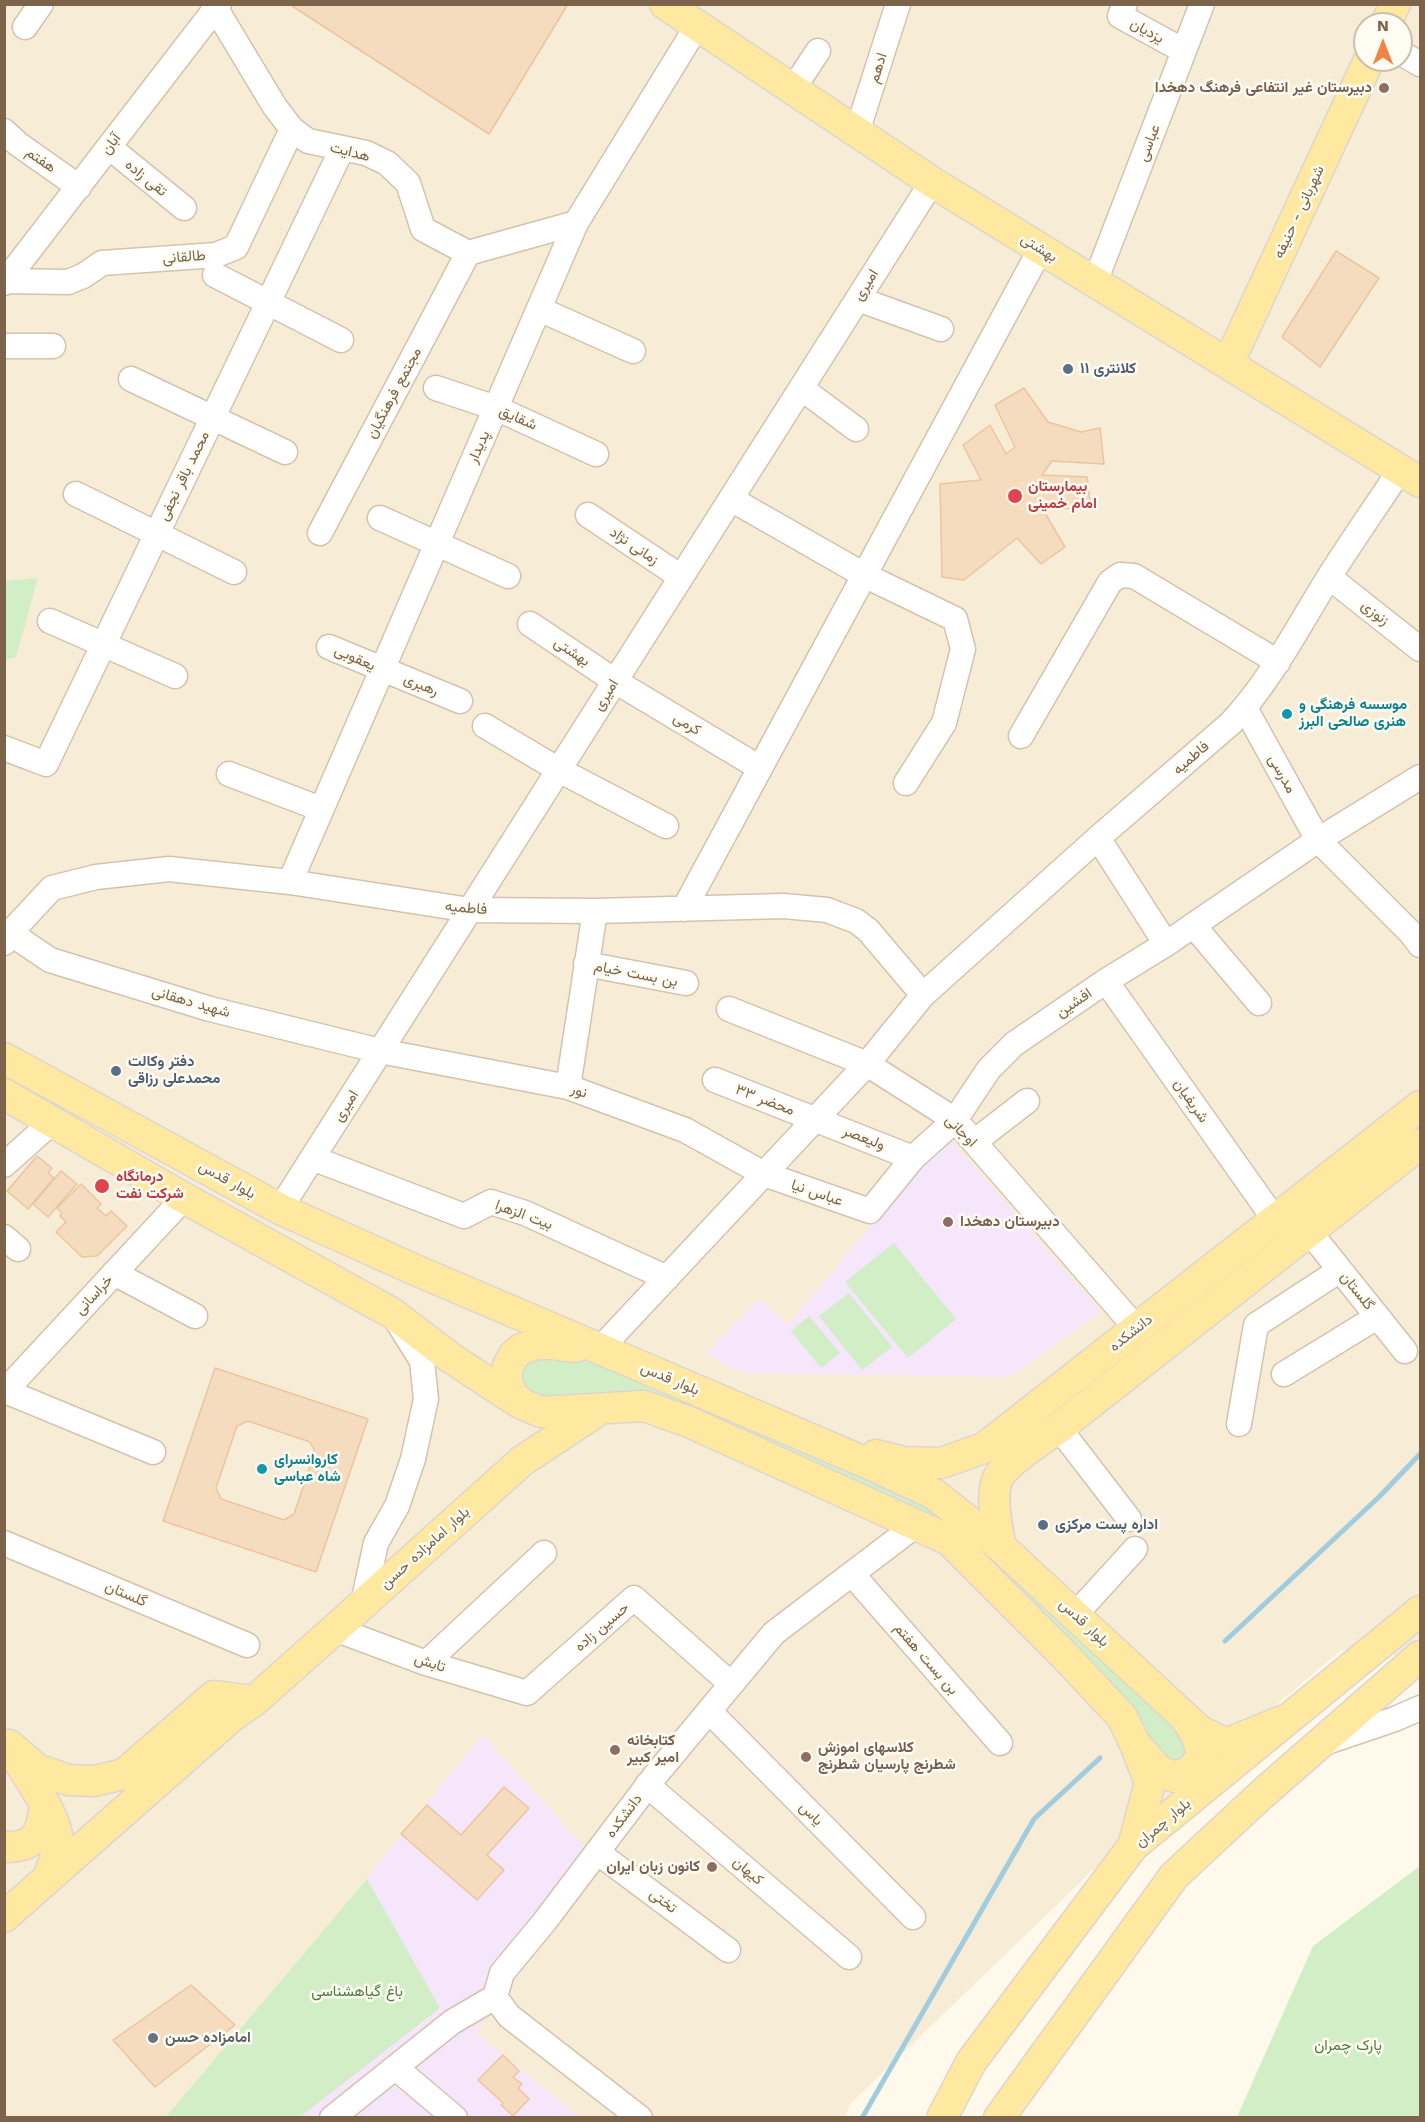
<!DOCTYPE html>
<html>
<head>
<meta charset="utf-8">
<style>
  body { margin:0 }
  #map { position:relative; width:1425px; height:2122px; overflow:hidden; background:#fef9ea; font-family:"Work Sans",sans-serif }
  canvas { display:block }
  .frame { position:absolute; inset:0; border:6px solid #7d634a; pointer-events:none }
  .north { position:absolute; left:1353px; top:12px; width:60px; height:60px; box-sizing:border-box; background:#fffcf2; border:2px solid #cbbfaf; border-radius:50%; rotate:0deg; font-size:16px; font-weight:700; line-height:24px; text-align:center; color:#7d634a }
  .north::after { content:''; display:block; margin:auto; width:21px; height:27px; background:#f28346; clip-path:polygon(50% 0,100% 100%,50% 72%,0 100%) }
</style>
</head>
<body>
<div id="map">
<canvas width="1425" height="2122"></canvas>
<div class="frame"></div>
<div class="north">N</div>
</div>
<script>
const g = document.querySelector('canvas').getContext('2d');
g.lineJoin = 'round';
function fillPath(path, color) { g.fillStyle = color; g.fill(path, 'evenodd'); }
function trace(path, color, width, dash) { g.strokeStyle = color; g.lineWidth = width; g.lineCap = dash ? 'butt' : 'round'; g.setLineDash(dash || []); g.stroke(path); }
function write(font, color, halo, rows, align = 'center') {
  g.font = font + ' "Work Sans",Vazirmatn,sans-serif'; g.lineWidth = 5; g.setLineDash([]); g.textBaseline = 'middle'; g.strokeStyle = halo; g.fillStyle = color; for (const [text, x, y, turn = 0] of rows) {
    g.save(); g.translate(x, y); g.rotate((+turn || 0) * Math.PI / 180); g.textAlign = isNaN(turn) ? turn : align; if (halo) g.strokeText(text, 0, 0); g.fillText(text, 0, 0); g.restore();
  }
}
fillPath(new Path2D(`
  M5,5h1415v1653l-79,-8 -168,143 -322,310 -6,14 -840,1zM1365,24h36v36h-36z`), '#f7edd7');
fillPath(new Path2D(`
  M953,1142l148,170 -91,65 -261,-4 -21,-6 -22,-14 54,-54 28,26 151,-181z
  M482,1735l119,130 -125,168 104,84 -414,1 137,-161z`), '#f6e6fb');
fillPath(new Path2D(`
  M38,578l-22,79 -11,3v-79z
  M894,1243l62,76 -48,39 -63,-76z
  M849,1293l43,54 -30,23 -43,-54z
  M809,1316l31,37 -19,15 -30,-37z
  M586,1354l348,149 242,221 12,24 -2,9 -18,6 -215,-229 -283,-126 -106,-4 -37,-10 -8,-15 4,-16 5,-5z
  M1420,1866v251h-183l76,-171z
  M367,1879l73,129 -140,109h-134z`), '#d1eec6');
trace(new Path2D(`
  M1225,1641l155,-145 40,-42
  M862,2118l172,-299 66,-61`), '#a1ccde', 5);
const building = new Path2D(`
  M289,4h279l-79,130z
  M1336,251l43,27 -59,89 -38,-30z
  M1024,388l24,34 33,10 19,-4 4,36 -52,-3 -10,14 45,2 4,32 -49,-1 23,39 -24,17 -24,-26 -53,42 -22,-3 -2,-93 41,-4 -18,-35 27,-20 16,29 9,-7 -20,-42z
  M37,1156l15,12 -4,5 6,5 -26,31 -21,-18z
  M61,1171l16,13 -29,33 -15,-13z
  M81,1184l20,20 -4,4 9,8 5,-5 16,15 -30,30 -15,1 -26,-25 10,-10 -6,-6 2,-3 -5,-5z
  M215,1368l153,51 -52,153 -153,-51zM248,1421l62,21 5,10 -21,62 -10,6 -63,-21 -5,-11 21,-62z
  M504,1787l25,21 -42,47 17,15 -27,30 -76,-66 26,-29 34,30z
  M191,1985l44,40 -80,62 -42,-47z
  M503,2055l16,16 -6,6 9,7 -4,4 11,11 -16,17 -12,-11 2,-2 -25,-23z`);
fillPath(building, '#f6dcbf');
trace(building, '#ebc59e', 1.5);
const minor = new Path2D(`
  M213,4l62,103 17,22 16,12 58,12 21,10 21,20 15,46 45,24 108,-30
  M1125,4l-5,12 64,35
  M25,27l16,-23
  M1401,53l19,11
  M793,89l25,-38
  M4,131l14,13 61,43
  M857,132l41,-128
  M109,147l75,61
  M215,275l126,65
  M4,281l64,1 15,-6 19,-13 114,-8 20,-8 56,-118
  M1095,282l107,-278
  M4,283l215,-279
  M858,299l83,30
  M539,309l94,42
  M4,346h49
  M131,379l154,73
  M436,388l60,20 100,46
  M801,388l55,41
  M76,494l158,78
  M731,499l133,76 91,44 8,30 -19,74 -38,60
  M588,515l93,62
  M380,518l128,58
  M320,533l148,-280
  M1329,577l91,72
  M50,621l125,55
  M530,624l85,57 145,87
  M329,647l131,54
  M1245,708l73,132 102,-63
  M485,726l74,44 107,56
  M1021,736l89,-154 10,-7 14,1 144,86
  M4,748l42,16 296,-615
  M229,774l92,35
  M1098,838l68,106
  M290,882l286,-659 121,-197
  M684,909l356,-659
  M1193,925l66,78
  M10,933l40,27 160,49 170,42 188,36 117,43 79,44 106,37 43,-53 42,-38 34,-51 25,-25 92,-63 60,-37 152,-104 93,93 9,12
  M4,943l6,-10 42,-45 44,-11 73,-8 121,13 180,28 125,1 189,-5 43,4 29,11 12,9 55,65
  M586,964l100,19
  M1106,981l169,239
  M729,1009l138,55 88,56 182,209
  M715,1080l198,78
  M568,1087l27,-176
  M974,1142l53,-41
  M312,1158l152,58 27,-14 34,11 142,65
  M4,1165l48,-43
  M280,1209l652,-1027
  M1308,1230l97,121
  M4,1237l14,12
  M114,1273l81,43
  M599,1350l268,-286 56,-69 175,-157 133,-115c40,-43 67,-96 98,-146 23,-36 48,-72 71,-107
  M1284,1374l93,-57
  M5,1391l148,61
  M4,1392l180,-194
  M1239,1424l17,-99 84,-55
  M1059,1428l70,91
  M4,1543l243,102
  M852,1574l148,169
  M363,1603l13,-60 21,-37 16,-47 13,-60 -4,-38 -25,-40
  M1075,1615l60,-66
  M335,1629l91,34 101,30 107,-95 97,86
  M426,1663l118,-110
  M709,1711l204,206
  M1327,1742l68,-23 25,-11
  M647,1785l202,172
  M597,1852l131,98
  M396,2068l59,50
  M332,2118l120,-96 43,-25
  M640,2118l-131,-102 -14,-19 7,-24 43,-52 109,-144 120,-144 142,-108`);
const major = new Path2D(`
  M665,4l267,178 488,300
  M1386,24l9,-20
  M1228,364l141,-304
  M4,1058l276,151 133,60 461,197 60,28 67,53 199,184 26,13 61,-25
  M4,1094l180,104 208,115 59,45 67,44
  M576,1347l-24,-3h-15l-16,5 -7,6 -6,11 -2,13 6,16 10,9 19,8 103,-6 45,16 260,118 117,117 56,60 13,27 15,39 -17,63
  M876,1455l28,7 37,1 43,-15 436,-342
  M1001,1547c-4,-19 -11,-51 -3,-69 8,-16 45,-39 61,-50l361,-284
  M9,1745l28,24 31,11 26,1 30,-7 90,-78 40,5
  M1139,1748l19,22 16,7 18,-6 10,-17 -6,-20 -10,-15
  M14,1754c14,23 43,62 44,88 0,12 -6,24 -10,36
  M4,1847c31,1 37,-13 41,-40
  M4,1917l227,-200 23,-16 81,-72 187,-168 77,-51
  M942,2118l29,-56 162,-216 287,-235
  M999,2118l175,-242 87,-81 159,-139`);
trace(minor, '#d3c3ad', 27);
trace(major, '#ddd6d0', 33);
trace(minor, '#fff', 24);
trace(major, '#ffe8a0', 30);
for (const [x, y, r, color] of [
  [1384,88,6,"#8d6e63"],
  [1068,369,6,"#5c6f8a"],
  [1015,496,8,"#e0444e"],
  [1287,714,6,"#0f9aa8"],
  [116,1071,6,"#5c6f8a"],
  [102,1186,8,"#e0444e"],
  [948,1222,6,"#8d6e63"],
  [262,1469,6,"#0f9aa8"],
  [1043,1525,6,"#5c6f8a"],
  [615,1750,6,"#8d6e63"],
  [806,1757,6,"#8d6e63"],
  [712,1867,6,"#8d6e63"],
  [153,2038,6,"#6b7280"]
]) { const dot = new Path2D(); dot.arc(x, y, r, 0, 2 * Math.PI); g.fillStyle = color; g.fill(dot); trace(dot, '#fffcf2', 2); }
write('15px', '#7d634a', '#fffcf2', [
  ["یزدیان",1147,31,29],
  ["ادهم",878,68,-72],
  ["عباسی",1149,143,-69],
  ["آبان",111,144,-53],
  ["هدایت",350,152,14],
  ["هفتم",41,160,35],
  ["تقی زاده",146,178,39],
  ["شهربانی - حنیفه",1299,212,-65],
  ["بهشتی",1039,248,32],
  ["طالقانی",184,257,-4],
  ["امیری",866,285,-58],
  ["مجتمع فرهنگیان",394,393,-62],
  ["شقایق",518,418,24],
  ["پدیدار",479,447,-66],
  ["محمد باقر نجفی",184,476,-64],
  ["زمانی نژاد",634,546,34],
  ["زنوزی",1375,613,38],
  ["بهشتی",572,652,34],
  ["یعقوبی",355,658,24],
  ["رهبری",421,685,22],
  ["امیری",606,695,-58],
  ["کرمی",687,724,31],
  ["فاطمیه",1191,758,-41],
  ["مدرسی",1282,774,61],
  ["فاطمیه",466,908,5],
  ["بن بست خیام",636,974,11],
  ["شهید دهقانی",191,1002,16],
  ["افشین",1074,1003,-34],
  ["نور",579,1091,19],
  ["محضر ۳۳",765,1100,21],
  ["شریفیان",1191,1101,55],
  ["امیری",346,1106,-58],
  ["اوجانی",961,1131,45],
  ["ولیعصر",864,1138,21],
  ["بلوار قدس",227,1180,29],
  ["عباس نیا",817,1193,19],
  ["بیت الزهرا",524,1215,20],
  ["گلستان",1357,1291,51],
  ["خراسانی",94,1295,-47],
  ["دانشکده",1131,1333,-38],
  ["بلوار قدس",670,1379,23],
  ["بلوار امامزاده حسن",425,1548,-42],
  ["گلستان",126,1594,23],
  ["بلوار قدس",1084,1623,43],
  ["حسین زاده",602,1627,-41],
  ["بن بست هفتم",926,1659,49],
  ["تابش",430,1663,18],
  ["یاس",811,1814,45],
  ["دانشکده",624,1816,-53],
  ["بلوار چمران",1163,1823,-40],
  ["کیهان",748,1871,40],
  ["تختی",663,1901,37]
]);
write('bold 15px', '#785e54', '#fffcf2', [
  ["دبیرستان غیر انتفاعی فرهنگ دهخدا",1372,88,"right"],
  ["دبیرستان دهخدا",960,1222],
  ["کتابخانه",627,1741],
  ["امیر کبیر",627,1758],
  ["کلاسهای اموزش",818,1748],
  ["شطرنج پارسیان شطرنج",818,1765],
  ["کانون زبان ایران",700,1867,"right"]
], 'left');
write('bold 15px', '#4e5e75', '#fffcf2', [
  ["کلانتری ۱۱",1080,369],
  ["دفتر وکالت",128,1062],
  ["محمدعلی رزاقی",128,1079],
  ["اداره پست مرکزی",1055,1525]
], 'left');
write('bold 15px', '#be3a42', '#fffcf2', [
  ["بیمارستان",1028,487],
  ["امام خمینی",1028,504],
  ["درمانگاه",116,1177],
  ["شرکت نفت",116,1194]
], 'left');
write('bold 15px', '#0d838f', '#fffcf2', [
  ["موسسه فرهنگی و",1299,705],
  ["هنری صالحی البرز",1299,722],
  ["کاروانسرای",274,1460],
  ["شاه عباسی",274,1477]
], 'left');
write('15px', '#477d3d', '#fffcf2', [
  ["باغ گیاهشناسی",357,1992],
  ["پارک چمران",1348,2046]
]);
write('bold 15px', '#5b616d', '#fffcf2', [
  ["امامزاده حسن",165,2038]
], 'left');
</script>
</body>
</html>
